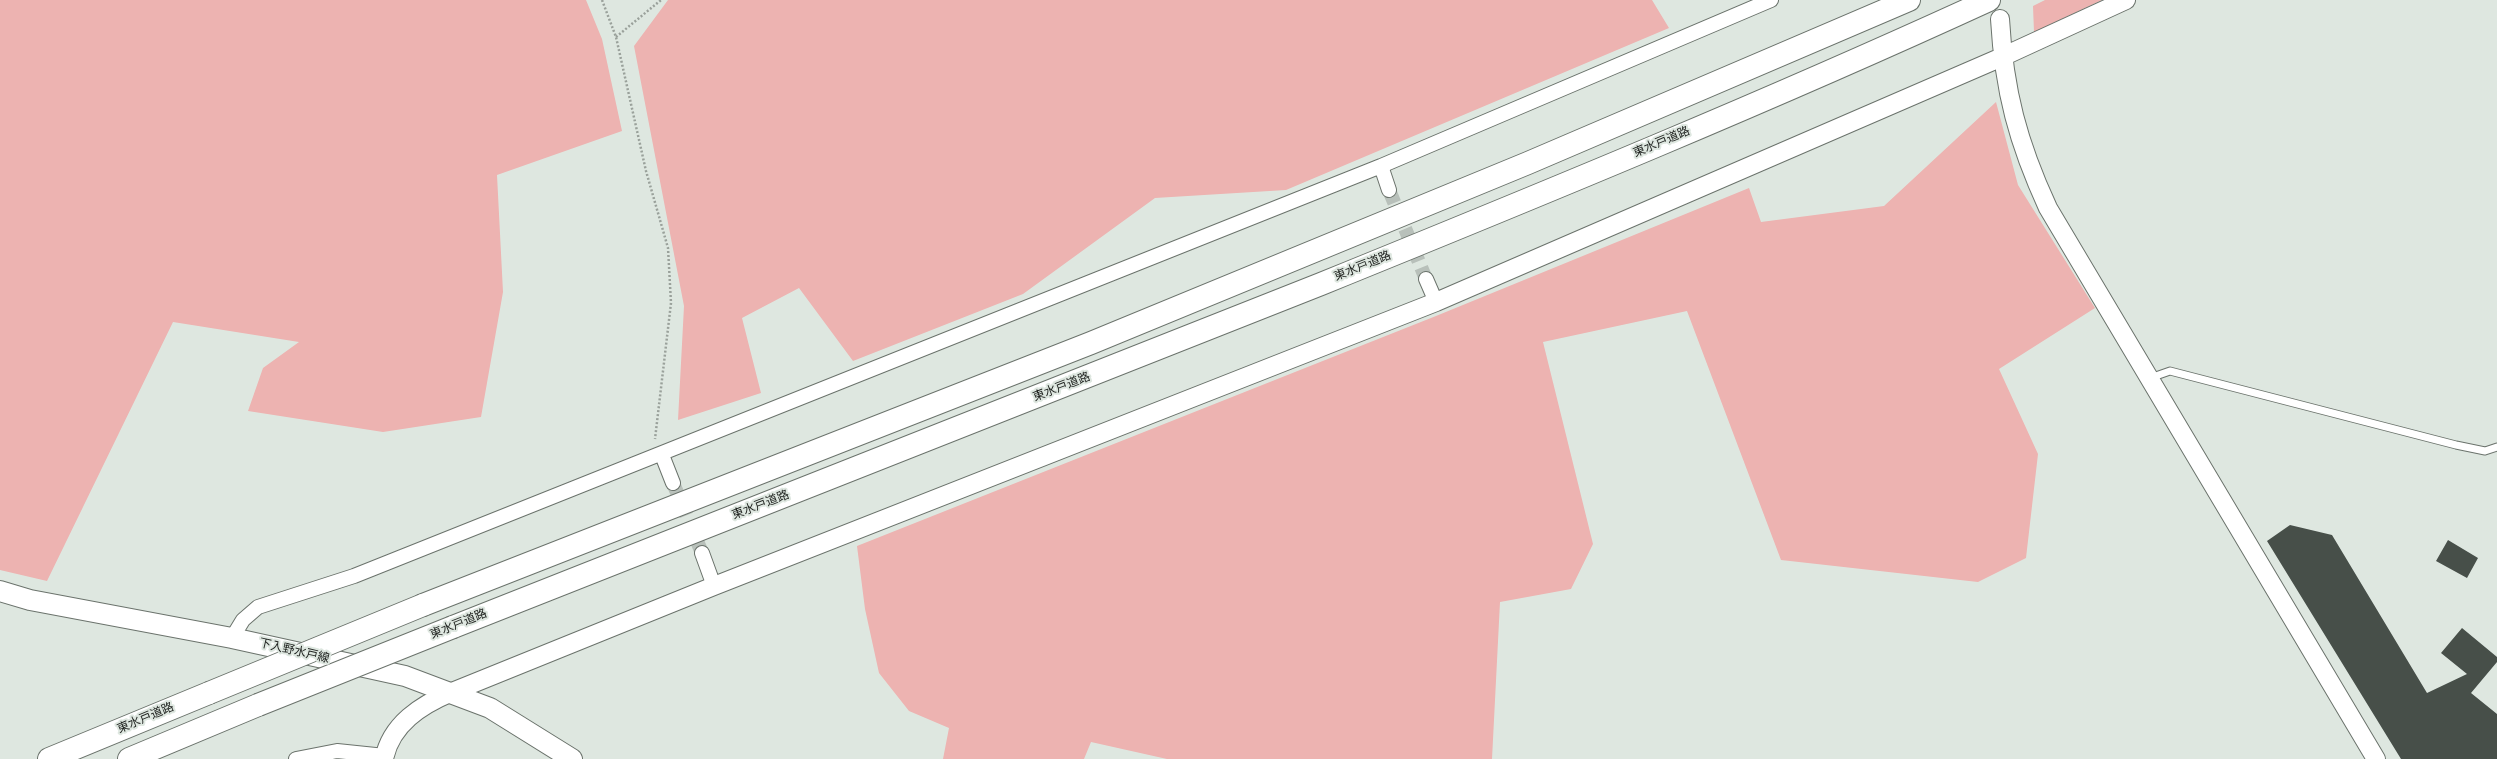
<!DOCTYPE html>
<html>
<head>
<meta charset="utf-8">
<style>
  body { margin:0 }
  canvas { display:block; background:#dee7e0 }
</style>
</head>
<body>
<canvas width="2497" height="759"></canvas>
<script>
const g = document.querySelector('canvas').getContext('2d');
g.lineJoin = 'round';
function fillPath(path, color) { g.fillStyle = color; g.fill(path, 'evenodd'); }
function trace(path, color, width, dash) { g.strokeStyle = color; g.lineWidth = width; g.lineCap = dash ? 'butt' : 'round'; g.setLineDash(dash || []); g.stroke(path); }
function write(font, color, halo, rows, align = 'center') {
  g.font = font + ' Overpass,"Noto Sans JP",sans-serif'; g.lineWidth = 4; g.setLineDash([]); g.textBaseline = 'middle'; g.strokeStyle = halo; g.fillStyle = color; for (const [text, x, y, turn = 0] of rows) {
    g.save(); g.translate(x, y); g.rotate((+turn || 0) * Math.PI / 180); g.textAlign = isNaN(turn) ? turn : align; if (halo) g.strokeText(text, 0, 0); g.fillText(text, 0, 0); g.restore();
  }
}
fillPath(new Path2D(`
  M0,0h586l16,39 20,92 -125,44 6,117 -22,125 -98,15 -135,-21 15,-43 36,-26 -126,-20 -126,259 -47,-11z
  M668,0h984l17,28 -383,162 -131,8 -132,96 -170,67 -54,-73 -57,30 19,75 -83,27 6,-114 -50,-260z
  M2045,0h57l-68,32 -1,-26z
  M1996,102l22,83 77,123 -96,61 39,85 -12,104 -48,24 -197,-22 -94,-249 -144,31 50,202 -22,45 -71,13 -8,157h-325l-76,-17 -7,17h-141l6,-31 -40,-17 -30,-38 -14,-64 -8,-63 579,-230 313,-128 12,34 123,-16z`), '#edb3b1');
fillPath(new Path2D(`
  M2290,525l42,10 95,158 40,-19 -26,-21 21,-25 35,29v5l-26,31 26,21v45h-96l-134,-218z
  M2448,540l30,18 -11,20 -31,-17z`), '#474f49');
trace(new Path2D(`
  M1389,190l37,89
  M673,483l29,70`), '#b8c0ba', 14, [14, 7]);
const service = new Path2D(`
  M2150,378l20,-7 286,74 29,6 12,-4`);
const minor = new Path2D(`
  M1381,166l8,24
  M1426,279l10,23
  M662,455l11,28
  M702,553l12,33
  M232,638l11,-18 15,-13 96,-31 1027,-410 390,-166
  M296,759l41,-8 48,5`);
const tertiary = new Path2D(`
  M2000,19c4,72 18,124 48,189l328,551
  M384,759c7,-35 37,-54 68,-67l262,-106 722,-284 566,-245 124,-57`);
const secondary = new Path2D(`
  M0,591l30,9 202,38 173,38 85,32 82,51`);
const motorway = new Path2D(`
  M423,605l668,-262 437,-180 381,-163
  M453,627c289,-113 579,-226 868,-343 224,-91 448,-183 668,-284
  M49,759l160,-66
  M129,759l129,-54`);
trace(service, '#6b736c', 9);
trace(minor, '#6b736c', 16);
trace(tertiary, '#6b736c', 20);
trace(secondary, '#6b736c', 22);
trace(motorway, '#6b736c', 24);
trace(new Path2D(`
  M602,0l14,37 30,134 22,77 3,55 -16,136
  M616,37l45,-37`), '#9aa19b', 2.5, [2, 2]);
trace(service, '#fff', 7);
trace(minor, '#fff', 14);
trace(tertiary, '#fff', 18);
trace(secondary, '#fff', 20);
trace(motorway, '#fff', 22);
const motorwayBridge = new Path2D(`
  M209,693l214,-88
  M258,705l195,-78`);
trace(motorwayBridge, '#6b736c', 24, []);
trace(motorwayBridge, '#fff', 22);
write('12px', '#222522', '#dee7e0', [
  ["東水戸道路",1662,143,-23],
  ["東水戸道路",1363,267,-22],
  ["東水戸道路",1062,388,-21],
  ["東水戸道路",761,506,-21],
  ["東水戸道路",459,625,-22],
  ["下入野水戸線",294,652,13],
  ["東水戸道路",146,719,-23]
]);
</script>
</body>
</html>
